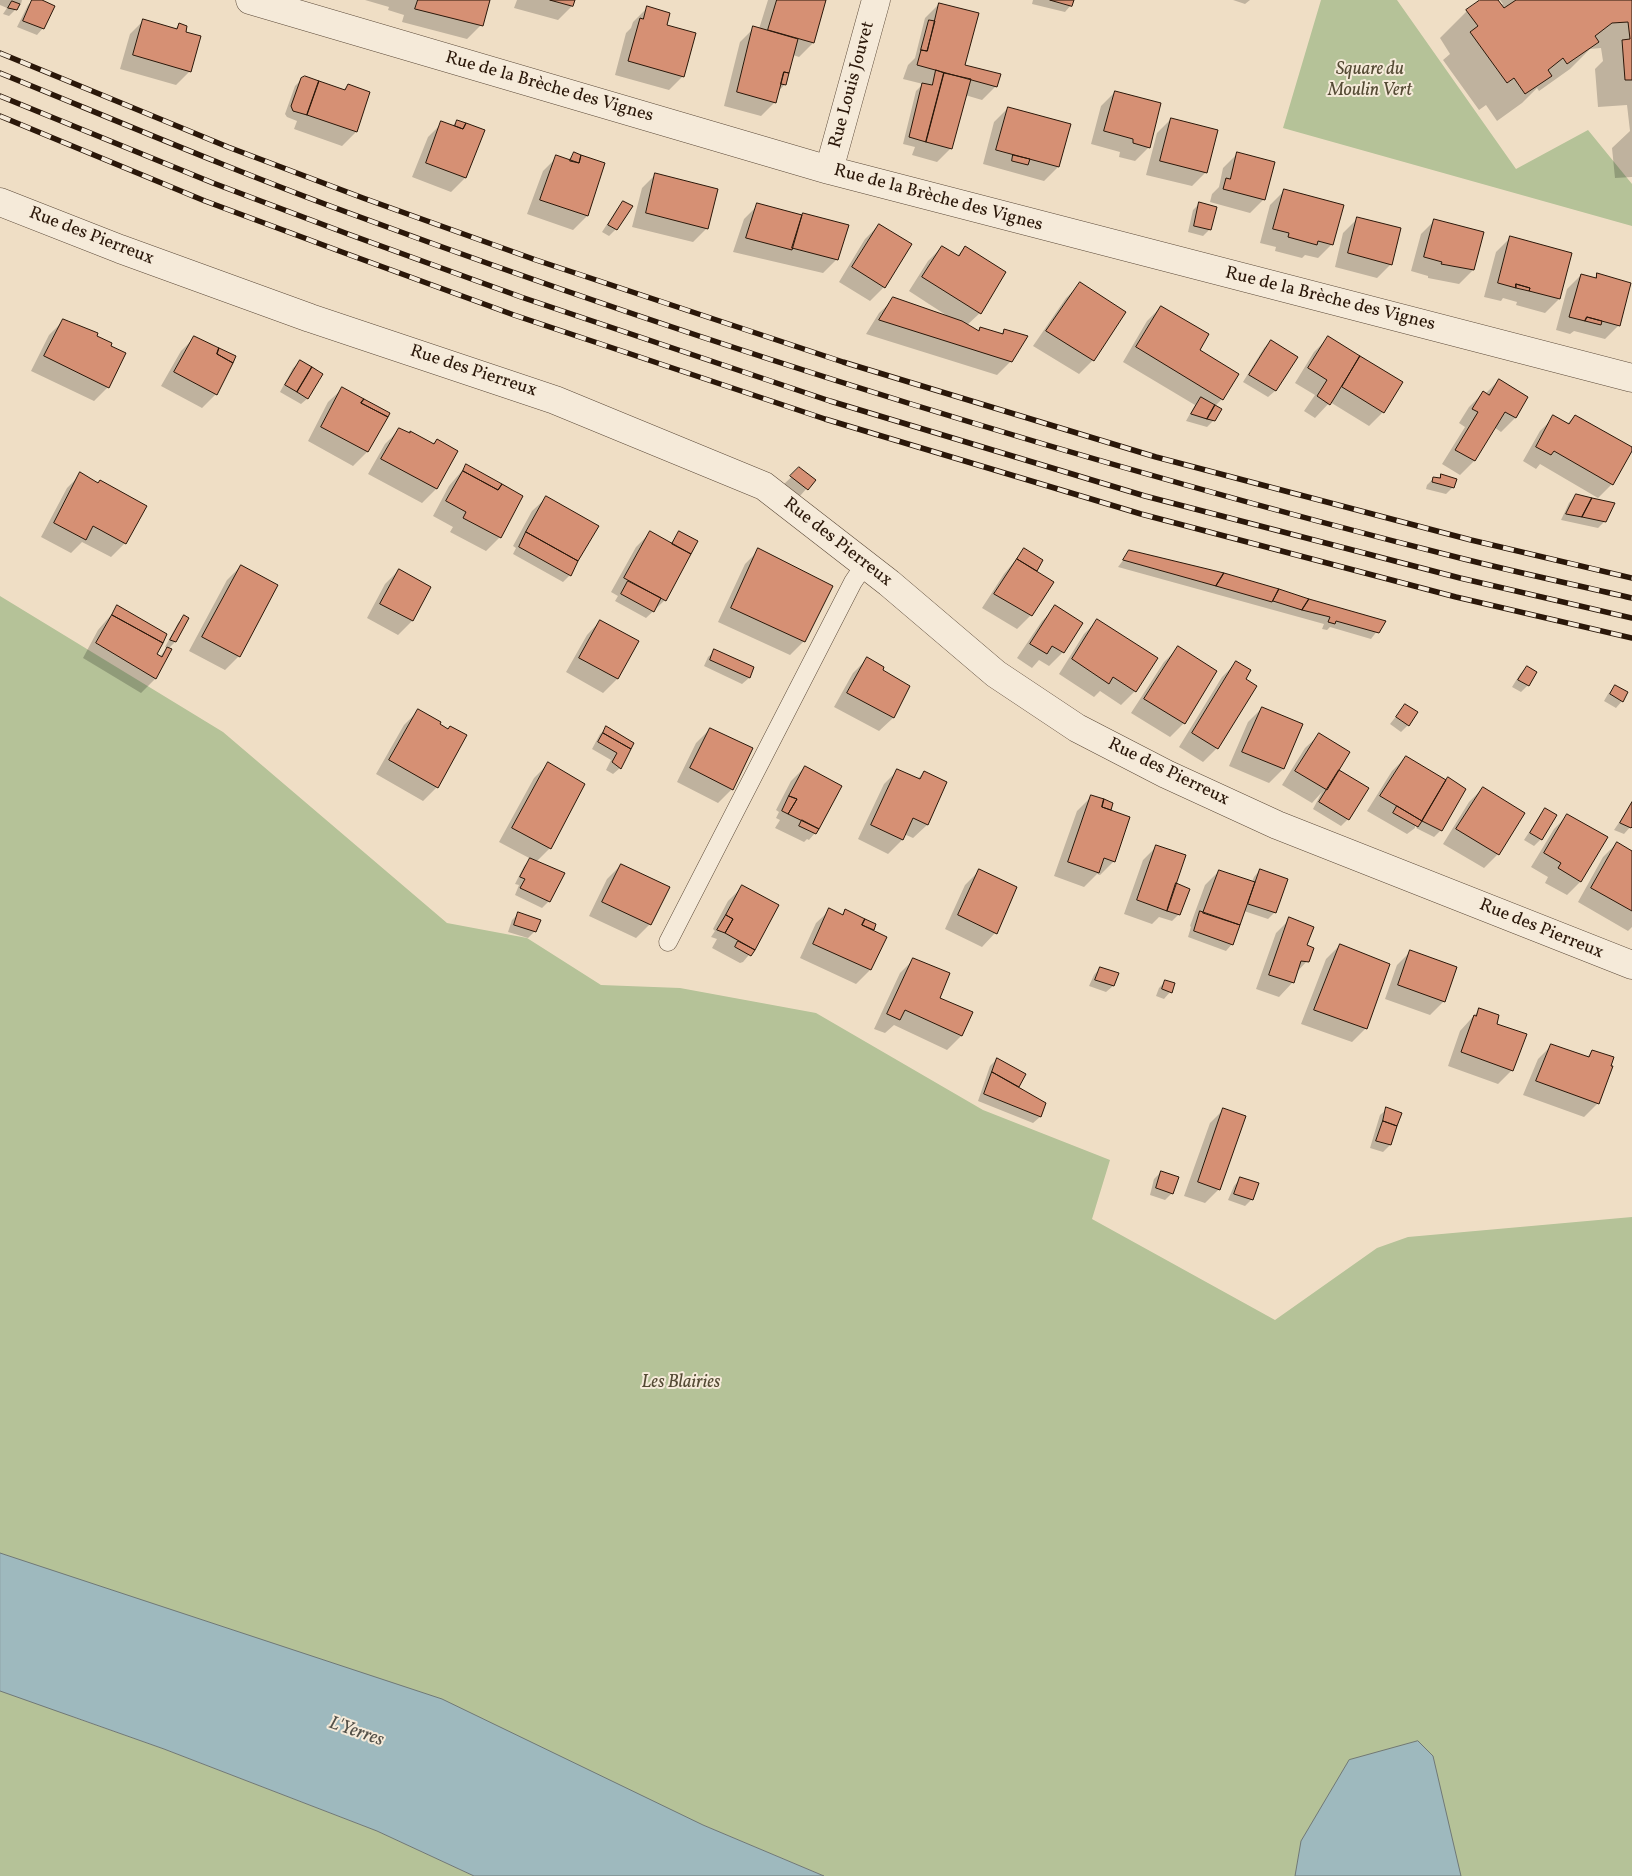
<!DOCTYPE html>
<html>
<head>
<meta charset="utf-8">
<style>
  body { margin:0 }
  canvas { display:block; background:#efdec5 }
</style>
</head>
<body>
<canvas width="1632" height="1876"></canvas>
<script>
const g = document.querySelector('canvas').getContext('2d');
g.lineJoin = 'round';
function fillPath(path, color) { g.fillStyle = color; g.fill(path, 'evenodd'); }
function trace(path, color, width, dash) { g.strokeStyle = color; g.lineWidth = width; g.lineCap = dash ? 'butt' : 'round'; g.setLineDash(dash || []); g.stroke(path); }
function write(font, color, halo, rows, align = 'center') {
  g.font = font + ' Vollkorn,serif'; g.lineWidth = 4; g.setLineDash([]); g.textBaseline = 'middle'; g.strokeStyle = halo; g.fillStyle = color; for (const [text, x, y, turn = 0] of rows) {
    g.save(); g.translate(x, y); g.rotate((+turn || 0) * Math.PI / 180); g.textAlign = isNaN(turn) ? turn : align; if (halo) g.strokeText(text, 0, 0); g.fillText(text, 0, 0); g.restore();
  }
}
fillPath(new Path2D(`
  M1321,0h76l119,169 72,-39 44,54v42l-349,-98z
  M0,596l223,136 224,191 80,15 74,47 79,3 136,25 167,97 127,50 -18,59 183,101 102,-72 31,-11 224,-20v659h-808l-121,-51 -633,-109 94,33 213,82 97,45h-474z`), '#b5c298');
const water = new Path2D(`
  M0,1553l442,146 261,126 121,51h-350l-97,-45 -213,-82 -164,-58z
  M1418,1741l15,15 28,120h-166l6,-35 48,-81z`);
fillPath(water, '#9eb9be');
trace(water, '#707876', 1);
fillPath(new Path2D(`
  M0,0h22l-1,4 -12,12 -6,-2 4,-6 -7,-3z
  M33,0h5l5,28 -6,7 -20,-8 11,-22z
  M365,0h124l-8,25 -14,14 -65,-17 2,-7 -16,-5 1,-3z
  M517,0h57l-2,6 -14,14 -44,-12z
  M768,0h57l-12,43 -14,14 -6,-2 -8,29 -7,8 -3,10 -14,14 -37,-10 16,-64 14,-14 5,1z
  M1033,0h40l-2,5 -6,7 -33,-8z
  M1233,0h17l-5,4z
  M1482,0h15l4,5 2,-1 -3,-4h132v177l-17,1 -3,-30 18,-17 -3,-26 -29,2 -3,-38 8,-8 -2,-13 -11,1 -20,20 -31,22 -2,-3 -15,15 -25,18 -11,-16 -7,5 -36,-50 7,-6 -10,-16 27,-27z
  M939,4l24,62 33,20 -14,14 -17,-5 -14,53 -14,14 -25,-7 3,-8 -12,-3 13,-53 7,-7 -20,-5 5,-14 7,-7 10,-40z
  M647,8l18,18 18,50 -14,14 -54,-15 11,-42 5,-5 2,-6z
  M144,20l30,10 6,-6 10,47 -14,14 -56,-16 10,-35z
  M302,79l41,11 5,-4 21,7 -13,39 -14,14 -48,-17 3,-8 -10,-4 -2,-3 10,-28z
  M1115,92l34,55 -14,14 -16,-4 1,-5 -29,-8 10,-38z
  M1008,108l50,59 -14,14 -61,-17 11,-42z
  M1171,119l35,53 -14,14 -46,-11 11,-42z
  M457,121l26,9 -18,48 -14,14 -39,-15 16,-40 14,-14 10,3z
  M575,154l29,10 -17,52 -14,14 -46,-16 16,-43 14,-14 11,3z
  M1237,154l27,45 -14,14 -40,-11 2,-8 7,-7 4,-19z
  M656,174l51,54 -14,14 -61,-15 10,-39z
  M1284,191l48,53 -14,14 -13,-3 -3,3 -27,-7 1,-4 -16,-4 10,-38z
  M623,202l-7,27 -7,7 -7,-4 15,-23z
  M1200,203l10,26 -7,7 -15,-4 5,-22z
  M758,205l90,21 -11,33 -14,14 -90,-21 11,-33z
  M1357,219l34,45 -14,14 -42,-11 8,-34z
  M1435,220l48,12 -10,38 -14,14 -31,-6v-2l-17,-5 10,-37z
  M879,225l5,62 -14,14 -31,-19 26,-43z
  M1510,238l49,61 -14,14 -29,-8 1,-3 -14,-4 -2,3 -17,-4 12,-45z
  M942,247l15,9 8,-8 15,65 -13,12 10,6 3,-3 20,7 4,-4 7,30 -14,14 -131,-41 13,-21 15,-14 55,18 -40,-26 19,-30z
  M1581,275l13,4 3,-4 22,50 -14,14 -31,-8 -4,3 -14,-4 11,-41z
  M1080,284l45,28 -32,48 -14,14 -46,-28 33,-48z
  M1161,307l37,44 24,48 -7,7 -1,14 -7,7 -21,-6 9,-16 -72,-43 24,-41z
  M63,321l32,16 13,50 -14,14 -63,-30 18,-36z
  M195,337l21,57 -14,14 -41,-22 20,-35z
  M1328,338l73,45 -18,29 -14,14 -39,-24 -15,16 -11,-7 11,-16 -20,-12 19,-31z
  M1271,341l25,16 -21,34 -7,6 -25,-15 21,-34z
  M300,362l8,36 -7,6 -21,-12 13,-24z
  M1499,380l28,18 -12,20 -14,14 -7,-5 -20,34 -14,14 -18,-11 23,-37 -6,-4 10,-16 14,-14 2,1z
  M342,389l46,24 -21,39 -14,14 -45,-25 20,-39z
  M1575,416l57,32 -20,36 -14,14 -58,-34 -4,5 -13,-8 17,-30 14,-14 13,7z
  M399,430l33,14 5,-4 19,11 -20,38 -14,14 -54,-29 17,-30z
  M466,466l34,71 -14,14 -36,-19 3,-5 -20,-11 16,-30z
  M800,469l14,11 -14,16 -16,-12z
  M81,474l17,10 27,59 -14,14 -29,-15 -11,11 -30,-16 26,-49z
  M1442,475l11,12 -7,7 -20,-5 1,-4 7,-7 4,1z
  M1576,496l29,25 -7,7 -37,-8 8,-17z
  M546,498l24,77 -7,7 -50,-28 3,-6 -3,-2 19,-35z
  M650,533l20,11 10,-11 -15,67 -19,18 -31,-17 3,-5 -7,-4 25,-45z
  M759,550l45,91 -14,14 -72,-33 27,-58z
  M1024,550l12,20 -5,45 -14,14 -35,-21 22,-34z
  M1130,551l94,23 160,48 -13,17 -41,-12 -3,3 -5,-1 2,-5 -206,-57z
  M241,566l36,19 -38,71 -14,14 -36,-19 38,-71z
  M399,570l31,17 -18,34 -14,14 -31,-17 18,-34z
  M118,607l38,48 3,2 9,-9 -3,-1 13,-24 6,-6 3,2 -12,23 -7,7 2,1 -15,29 -14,14 -58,-35 15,-28z
  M1056,607l26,17 -19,28 -14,14 -10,-6 -7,8 -15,-10 25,-37z
  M1098,620l37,71 -14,14 -21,-14 -6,6 -35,-23 25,-40z
  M600,621l37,21 -20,37 -14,14 -37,-21 21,-37z
  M1178,648l6,75 -14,14 -39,-24 33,-51z
  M715,651l34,27 -7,6 -38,-18 4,-9z
  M867,659l14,12 28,15 -16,32 -14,13 -45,-24 19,-34z
  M1236,663l9,16 -28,69 -14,14 -24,-15 43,-70z
  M1527,667l1,18 -7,7 -9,-5 8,-13z
  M1615,687l7,14 -6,7 -12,-7 4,-7z
  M1405,705l11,7 -8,13 -7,7 -11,-8z
  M1262,708l40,17 -19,44 -14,14 -40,-17 19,-44z
  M418,711l19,76 -14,14 -47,-27 28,-49z
  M607,728l25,15 -12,25 -7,6 -7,-4 5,-10 -19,-11 8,-15z
  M710,729l22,60 -14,14 -41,-21 19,-39z
  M1319,735l16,41 32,13 -19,30 -7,7 -28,-17 9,-17 -10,11 -30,-18 23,-37z
  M1406,757l40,24 -5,49 -7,7 -18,-9 4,-3h-5v3l-8,6 -40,-23 25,-40z
  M548,764l2,84 -14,14 13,39 -7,7 -27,-13 4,-10 -4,-1 9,-18 7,-7 -32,-17 35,-64z
  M805,767l10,66 -6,7 -2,-1 -3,3 -29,-14 5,-8 -4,-2 3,-6 -3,-2 15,-29z
  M898,770l19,9 7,-6 21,10 -18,42 -14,13 -9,-4 -2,6 -14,14 -30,-15 26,-55z
  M1483,788l15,66 -14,14 -41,-24 26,-42z
  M1091,797l19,12 -2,1 6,51 -14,14 -3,-1 -13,13 -30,-11 23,-65z
  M1632,803v22l-8,9 -10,-4z
  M1545,810l-4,29 -7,7 -10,-6 15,-23z
  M1568,815l12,67 -13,13 -22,-12 3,-6 -17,-10 23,-38z
  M1617,843l15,9v75l-4,4 -50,-29 25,-45z
  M1157,846l18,38 4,30 -7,7 -13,-4 -7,7 -28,-10 19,-54z
  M621,865l29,59 -14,14 -47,-22 18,-37z
  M1260,870l15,42 -7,7 -24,-8 -12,33 -6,7 -38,-14 3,-10 -1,-1 15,-41 14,-14 33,11 2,-5z
  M979,871l16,62 -13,14 -37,-18 20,-44z
  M742,887l35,18 -24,45 -10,12 -3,1 -28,-15 5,-9 -6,-2 4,-6 -2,-2 15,-28z
  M830,910l11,5 5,-4 29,14 -3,6 13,6 -15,33 -14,14 -56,-26 16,-35z
  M518,914l17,17 -7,7 -20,-6 4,-12z
  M1290,919l16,27 1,15 -11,12 -4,10 -13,14 -23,-8 20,-56z
  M1340,945l26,83 -14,14 -51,-18 25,-65z
  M1411,951l33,50 -14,14 -45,-16 12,-34z
  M914,959l47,77 -14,14 -53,-25 -9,8 -11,-4 26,-56z
  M1100,968l17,6 -4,12 -7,6 -17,-6 5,-11z
  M1166,981l4,11 -6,7 -8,-3 3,-8z
  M1480,1009l16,16 16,45 -14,14 -50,-18 12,-35z
  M1552,1045l34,13 6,-6 6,51 -14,14 -61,-22 15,-36z
  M997,1059l27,16 -7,12 28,16 -5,14 -7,6 -55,-22 12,-35z
  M1224,1109l-5,80 -14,14 -21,-7 26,-73z
  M1387,1109l13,4 -10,32 -7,7 -13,-4 10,-33z
  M1161,1172l11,21 -7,7 -15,-5 4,-16z
  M1240,1179l12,20 -7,7 -17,-6 6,-14z`), '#0003');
const building = new Path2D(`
  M32,0h10l13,6 -11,23 -21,-8z
  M418,0h72l-7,26 -68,-17z
  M550,0h25l-2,6z
  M777,0h49l-12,43 -46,-13z
  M1050,0h24l-2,6z
  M1480,0h18l6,8 12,-8h116v80h-7l-3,-40 8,-1 -2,-17 -16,1 -17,13 4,6 -32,22 -4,-6 -15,12 4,6 -27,18 -11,-16 -7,5 -37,-51 8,-6 -12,-16z
  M12,1l8,3 -3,6 -9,-2z
  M939,3l40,10 -14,52 36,9 -4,13 -80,-22 4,-15 6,1z
  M647,6l23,7 -3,12 29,8 -12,44 -56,-16 12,-43 3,1z
  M143,19l34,10 2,-6 8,3 -1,6 15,4 -10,36 -58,-17z
  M929,20l6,1 -8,30 -6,-1z
  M753,26l45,13 -9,34 -5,-1 -8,31 -39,-11z
  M936,70l8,3 -18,69 -17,-5 13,-54 10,2z
  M784,72l5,1 -3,12 -5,-1z
  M944,73l27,6 -19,70 -26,-7z
  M305,76l14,5 -12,34 -14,-4 -2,-5 10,-28z
  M319,81l26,9 3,-6 22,8 -13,40 -50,-17z
  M1115,91l46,12 -11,45 -17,-5v-4l-29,-8z
  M1008,107l63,17 -12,43 -63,-17z
  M1171,118l47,12 -11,43 -47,-12z
  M457,120l9,3 -3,6 -8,-3z
  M441,121l22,8 3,-6 19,7 -19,48 -40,-15z
  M574,152l7,3 -2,8 -9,-2z
  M1237,152l38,10 -10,38 -42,-11 3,-11 4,1z
  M556,155l23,8 2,-8 24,8 -17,53 -48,-16z
  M1013,155l17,4 -2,6 -16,-4z
  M655,173l63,16 -10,40 -62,-16z
  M1284,189l60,16 -11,40 -15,-4 -1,4 -29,-8 1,-4 -16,-4z
  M623,201l10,5 -16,24 -9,-5z
  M1199,202l18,5 -6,23 -17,-4z
  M757,203l45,12 -10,35 -46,-12z
  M803,213l46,12 -11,35 -46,-12z
  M1357,217l44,11 -9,37 -44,-12z
  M1434,219l50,13 -10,38 -33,-6 1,-2 -18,-5z
  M879,224l33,20 -27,44 -33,-21z
  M1510,236l62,17 -12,46 -31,-8 1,-3 -14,-4v4l-18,-5z
  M942,246l17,10 6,-10 41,26 -25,42 -59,-37z
  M1597,273l34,10 -11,43 -33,-9 -2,4 -16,-4 12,-43 15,4z
  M1080,282l46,30 -32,49 -48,-30z
  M1516,284l14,4 -1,3 -13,-3z
  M893,297l69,24 17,10 1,-4 23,7 1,-5 24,7 -16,26 -133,-42z
  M1161,306l48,28 -9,16 39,24 -16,26 -87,-53z
  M1587,317l15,4 -1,4 -16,-4z
  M63,319l35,14 -1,3 15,7 -1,3 15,7 -17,35 -65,-32z
  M194,336l25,12 -2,6 16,9 -16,32 -43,-23z
  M1328,336l32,20 -30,49 -13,-9 10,-16 -19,-12z
  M1271,340l27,17 -22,34 -27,-16z
  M219,348l17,8 -3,7 -16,-9z
  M1360,356l43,26 -19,31 -42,-26z
  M300,360l12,7 -15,25 -12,-7z
  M312,367l11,7 -15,25 -11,-7z
  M1499,379l29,18 -12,21 -11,-6 -30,49 -20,-11 23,-38 -6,-3 11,-18 6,4z
  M342,387l22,12 -3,4 27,14 -20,35 -47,-25z
  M1201,397l14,8 -8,14 -16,-5z
  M364,399l26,14 -2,4 -27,-14z
  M1215,405l7,4 -7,12 -8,-2z
  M1553,415l16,9 6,-9 57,32v4l-19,34 -59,-34 -3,4 -15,-8z
  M399,428l11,5v-2l24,13 3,-5 21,12 -21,38 -56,-30z
  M466,464l36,20 -4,6 -35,-19z
  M799,467l17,13 -8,10 -18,-14z
  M463,471l35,19 4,-6 21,12 -22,42 -38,-20 3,-6 -20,-11z
  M80,472l18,11 2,-3 47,26 -21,38 -33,-18 -7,14 -32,-17z
  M1441,474l16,5 -3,9 -22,-6 1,-5 7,1z
  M1576,494l16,4 -10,19 -16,-3z
  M546,496l53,30 -21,35 -52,-29z
  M1592,498l23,5 -9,19 -24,-5z
  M650,531l41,23 -25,47 -42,-23z
  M679,531l19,10 -7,13 -19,-10z
  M526,532l52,29 -7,15 -52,-29z
  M758,548l75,38 -28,56 -74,-34z
  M1024,548l19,12 -6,11 -20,-12z
  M1129,550l95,23 -8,13 -93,-26z
  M1017,559l37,23 -22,34 -38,-22z
  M241,565l37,20 -38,72 -38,-20z
  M399,569l32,18 -18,34 -33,-17z
  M1224,573l55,16 -7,13 -56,-16z
  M628,581l33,17 -7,14 -33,-18z
  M1279,589l30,10 -7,11 -29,-9z
  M1309,599l77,22 -7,12 -43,-12 -1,3 -7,-2 2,-5 -28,-7z
  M117,605l50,29 -4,9 -51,-28z
  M1055,605l28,18 -19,30 -12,-7 -5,8 -17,-10z
  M112,615l51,28 -6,11 5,3 5,-10 5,2 -16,30 -60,-36z
  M184,615l5,3 -13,24 -6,-2z
  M1097,619l61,39 -22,34 -23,-15 -4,7 -37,-25z
  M600,620l39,21 -21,38 -39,-21z
  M1178,646l39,25 -32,53 -41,-25z
  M714,649l40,18 -4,11 -40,-18z
  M867,657l17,10 -1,3 27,16 -16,32 -47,-25z
  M1236,661l15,9 -5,9 11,7 -39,63 -26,-16z
  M1527,666l10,6 -8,14 -11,-6z
  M1615,685l13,7 -5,10 -13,-8z
  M1405,704l13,8 -9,14 -13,-9z
  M1262,707l41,17 -19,45 -42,-17z
  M418,709l23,13 -1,2 8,5 2,-3 17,9 -29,53 -49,-28z
  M606,726l28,17 -3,6 -28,-16z
  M710,728l43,20 -20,42 -43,-22z
  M603,733l28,16 -10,20 -9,-7 5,-9 -19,-11z
  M1319,733l31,19 -23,38 -32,-19z
  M1406,756l40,24 -24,41 -42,-25z
  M548,762l37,22 -34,65 -39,-21z
  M805,766l37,20 -23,43 -31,-15 9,-15 -8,-3z
  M897,769l23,10 4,-8 23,11 -19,43 -15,-7 -10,22 -32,-15z
  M1339,770l30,18 -20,32 -30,-18z
  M1448,777l18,12 -24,42 -20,-10z
  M1483,787l42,26 -26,42 -43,-26z
  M1091,795l13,4 -2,8 28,10 -15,45 -11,-4 -5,15 -31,-11z
  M789,796l8,3 -9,15 -6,-3z
  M1104,799l9,4 -2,7 -9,-3z
  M1632,802v25l-1,1 -11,-5z
  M1397,806l25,15 -4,6 -25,-14z
  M1545,808l12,7 -15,25 -12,-7z
  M1567,814l41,23 -27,45 -23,-14 3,-5 -17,-10z
  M802,820l17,9 -3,5 -17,-8z
  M1617,842l15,9v60l-41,-23z
  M1156,845l30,10 -19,56 -30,-11z
  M530,858l35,15 -15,29 -30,-14 5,-9 -5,-2z
  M621,864l49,23 -19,38 -49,-23z
  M979,869l38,18 -20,47 -39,-19z
  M1260,869l28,10 -12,34 -28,-9z
  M1219,870l36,12 -15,43 -37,-12z
  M1176,883l14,6 -10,26 -13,-4z
  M742,885l37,20 -24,45 -30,-17 8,-14 -7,-4z
  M829,908l14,7 2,-6 20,10 -3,6 25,12 -16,33 -58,-26z
  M1200,911l40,14 -7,20 -39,-14z
  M518,912l23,8 -5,12 -22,-7z
  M726,915l7,4 -8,14 -8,-3z
  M1289,917l25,10 -7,18 7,3 -5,14 -8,-1 -7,22 -25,-8z
  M865,919l11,5 -2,6 -12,-5z
  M738,941l17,9 -4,6 -16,-9z
  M1340,944l50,20 -23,65 -53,-19z
  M1410,950l47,17 -12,35 -47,-17z
  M913,958l37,15 -10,25 33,14 -11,24 -57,-26 -5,10 -13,-6z
  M1100,967l19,6 -5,13 -19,-6z
  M1165,980l10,3 -3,10 -10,-4z
  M1479,1008l20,7 -2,9 30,10 -14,37 -52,-19 13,-37 2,1z
  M1551,1044l38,13 3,-7 22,7 -3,9h2l-14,38 -63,-23z
  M997,1058l29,16 -7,13 -27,-15z
  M992,1072l54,31 -5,14 -57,-23z
  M1386,1107l16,6 -5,13 -14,-5z
  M1223,1108l23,8 -26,74 -22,-8z
  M1383,1121l14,5 -6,19 -15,-4z
  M1161,1171l18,6 -6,17 -17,-6z
  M1240,1177l19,6 -6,17 -19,-6z`);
fillPath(building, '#d69074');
trace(building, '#2a1709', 1);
const service = new Path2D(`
  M668,942l185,-360 12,-18`);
const minor = new Path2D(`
  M250,0l579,170 803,208
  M829,170l47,-170
  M0,202l120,47 190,69 245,82 209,86 125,97 107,91 81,54 89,46 111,51 355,140`);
trace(service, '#5b4938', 19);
trace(minor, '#5b4938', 29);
trace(service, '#f5ead9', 18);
trace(minor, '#f5ead9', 28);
const rail = new Path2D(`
  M0,53l228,94 135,51 173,62 307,102 313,95 315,83 161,38
  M0,73c120,49 239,100 360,144 362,134 731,248 1104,342 56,14 112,26 168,39
  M0,96l213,87 135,51 173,63 309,104 315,95 315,82 172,40
  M0,116l205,85 137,51 172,63 311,104 316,95 315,83 176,41`);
trace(rail, '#2a1709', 5.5);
trace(rail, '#f5ead9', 4, [11]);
write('italic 18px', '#544a34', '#f5ead9', [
  ["Square du",1370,71],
  ["Moulin Vert",1370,92],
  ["Les Blairies",681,1384]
]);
write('18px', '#2a1709', '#f5ead9', [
  ["Rue Louis Jouvet",853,85,-75],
  ["Rue de la Brèche des Vignes",549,88,16],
  ["Rue de la Brèche des Vignes",938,199,15],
  ["Rue des Pierreux",91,237,21],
  ["Rue de la Brèche des Vignes",1330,300,14],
  ["Rue des Pierreux",473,372,18],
  ["Rue des Pierreux",837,543,38],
  ["Rue des Pierreux",1168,773,26],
  ["Rue des Pierreux",1541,930,22]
]);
write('italic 19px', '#535048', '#f5ead9', [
  ["L'Yerres",356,1733,19]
]);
</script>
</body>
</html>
